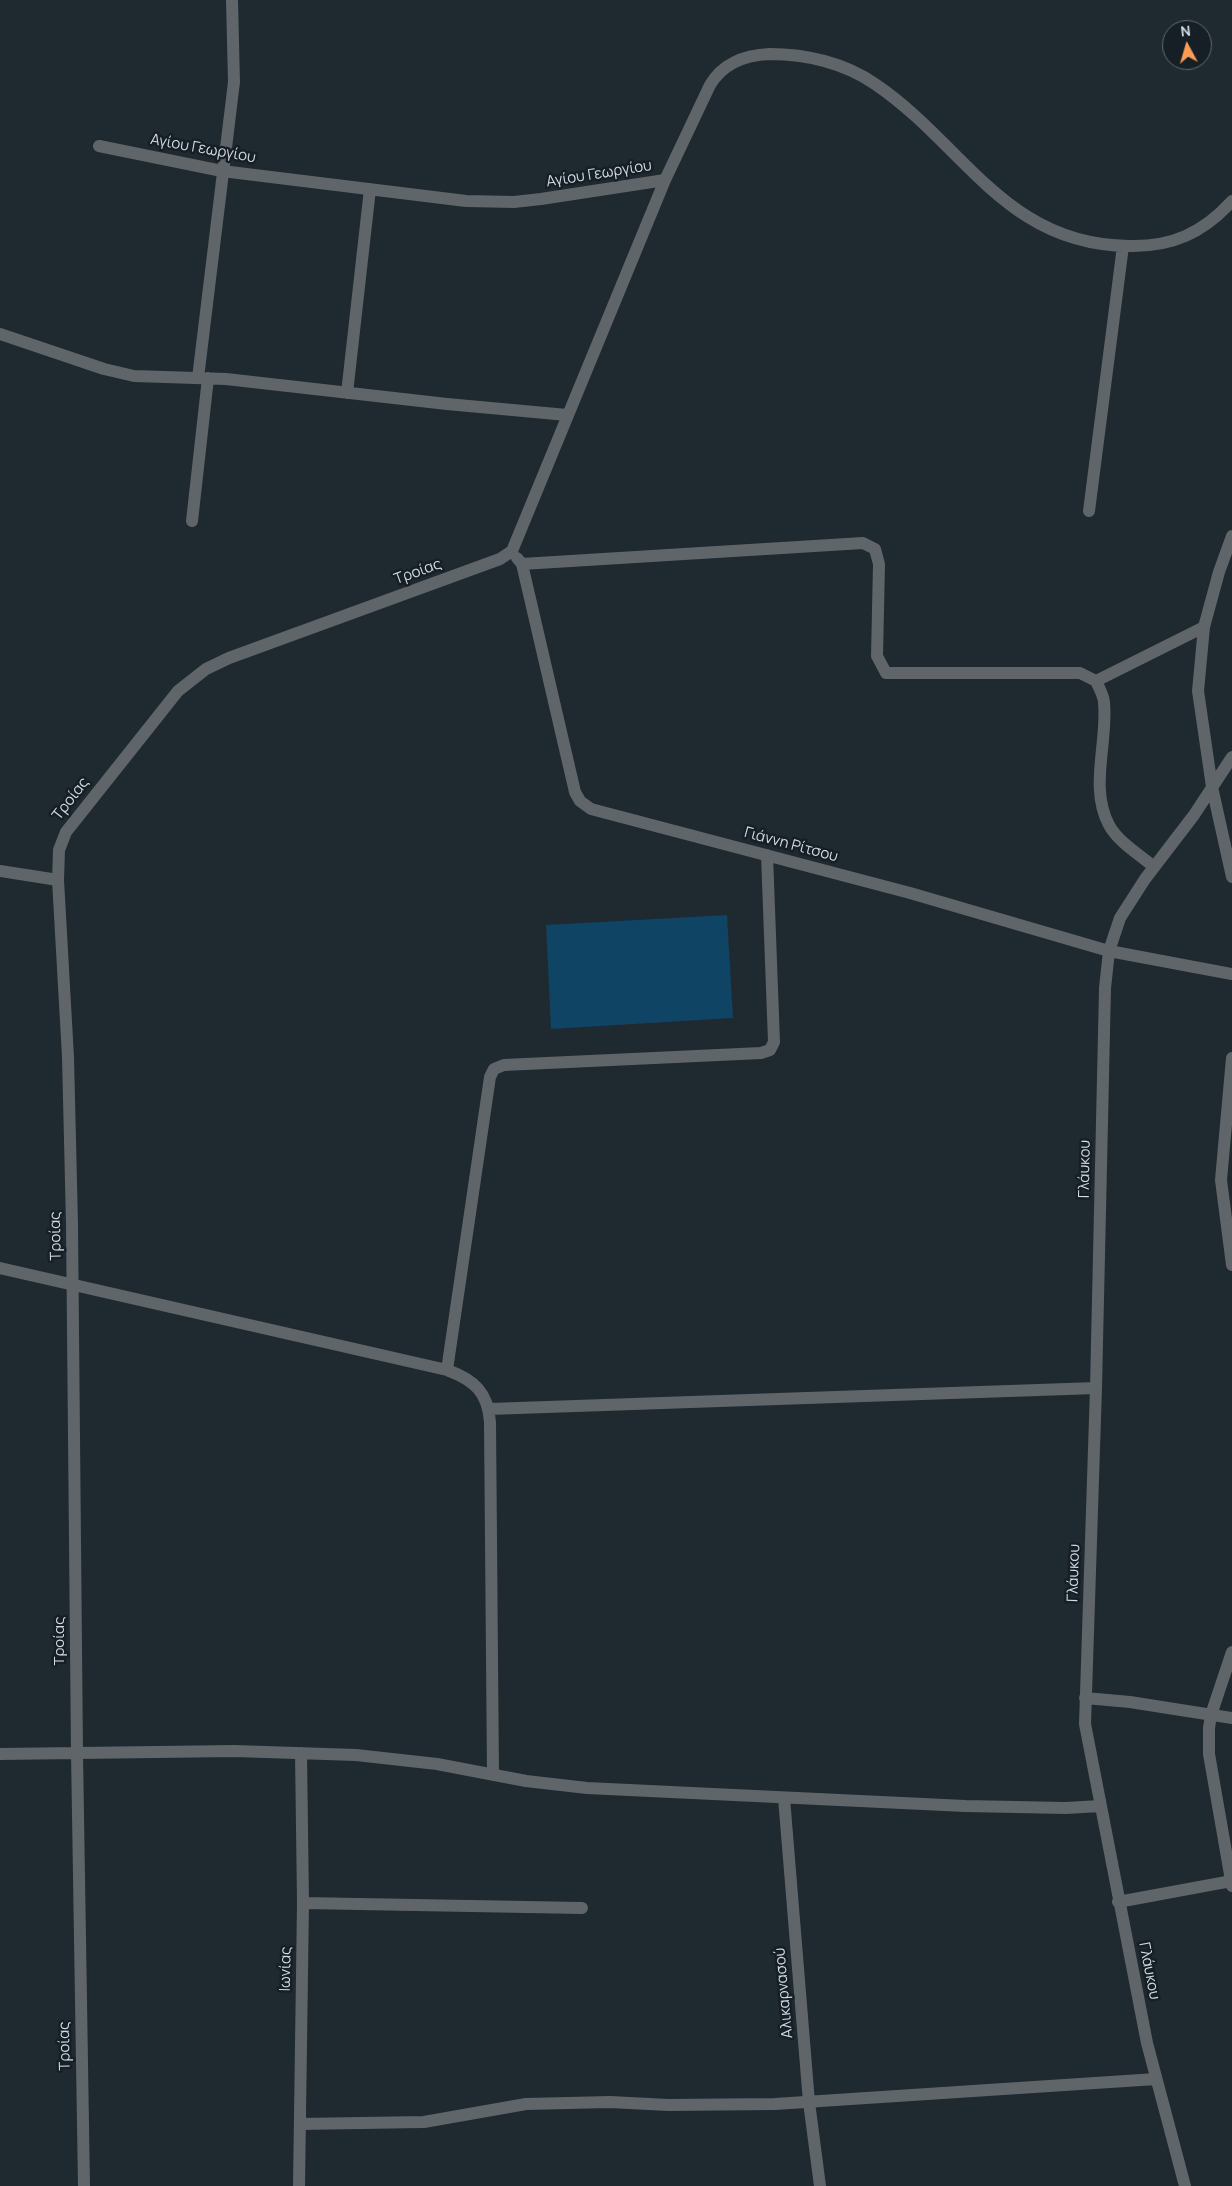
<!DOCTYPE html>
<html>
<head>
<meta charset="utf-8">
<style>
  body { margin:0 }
  #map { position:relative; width:1232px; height:2186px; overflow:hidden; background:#1f2930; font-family:Manrope,sans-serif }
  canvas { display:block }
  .north { position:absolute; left:1162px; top:20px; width:50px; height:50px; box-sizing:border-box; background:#161f26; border:1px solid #626a70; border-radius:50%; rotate:354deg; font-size:14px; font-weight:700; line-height:20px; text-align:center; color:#d4dadf }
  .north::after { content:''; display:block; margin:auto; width:18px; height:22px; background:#fd9c55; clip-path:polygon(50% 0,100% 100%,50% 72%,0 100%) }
</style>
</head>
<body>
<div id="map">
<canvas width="1232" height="2186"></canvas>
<div class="north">N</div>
</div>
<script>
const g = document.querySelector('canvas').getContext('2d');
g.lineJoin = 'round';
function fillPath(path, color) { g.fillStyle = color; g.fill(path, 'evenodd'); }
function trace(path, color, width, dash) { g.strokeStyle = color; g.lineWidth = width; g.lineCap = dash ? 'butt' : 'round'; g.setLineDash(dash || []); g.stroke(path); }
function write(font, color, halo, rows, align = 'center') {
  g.font = font + ' Manrope,sans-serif'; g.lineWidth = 5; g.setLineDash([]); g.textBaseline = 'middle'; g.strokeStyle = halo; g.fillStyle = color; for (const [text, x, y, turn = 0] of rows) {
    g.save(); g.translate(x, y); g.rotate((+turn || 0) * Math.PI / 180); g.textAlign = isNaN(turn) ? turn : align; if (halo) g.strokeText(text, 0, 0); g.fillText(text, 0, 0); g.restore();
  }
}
fillPath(new Path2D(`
  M727,915l6,103 -182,11 -5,-104z`), '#0f4465');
trace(new Path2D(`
  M99,146l123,25 244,30 48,1 27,-3 124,-19
  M0,334l104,35 30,7 92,3 221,25 120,11
  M198,378l36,-296 -2,-82
  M347,393l23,-204
  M1089,511l34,-265
  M192,521l16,-143
  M1232,536l-13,36 -15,55 -6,64 14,96 20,90
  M517,558l5,6 341,-21 12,6 4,15 -2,92 9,17h194l16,8c3,7 8,15 8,22 4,39 -15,85 5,122 9,17 31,30 45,42
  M522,564l53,228 5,9 11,8 319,84 199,58 123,23
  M1096,681l108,-54
  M0,871l58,9
  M1232,1058l-11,122 11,85
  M0,1268l447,102c27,10 41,22 43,52l3,353
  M447,1370l43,-293 4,-8 10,-4 257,-12 9,-3 4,-8 -7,-187
  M489,1409l607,-21
  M1232,1652l-21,63 -2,13v26l23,132
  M1085,1698l45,4 102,16
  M0,1754l235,-3 121,4 81,9 89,17 61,7 378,18 101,2 34,-2
  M784,1798l25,304 11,84
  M1118,1902l114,-21
  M303,1903l279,5
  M300,2124l124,-2 102,-18 84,-2 58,3 107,-1 381,-25
  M84,2186l-7,-433 -5,-529 -4,-167 -10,-177 1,-30 7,-18 112,-141 28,-22 23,-11 271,-99 12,-8 153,-371 45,-95c13,-22 35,-30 60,-31 36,0 75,9 105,30 89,60 130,161 254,162 43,1 74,-13 103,-45
  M299,2186l4,-283 -2,-150
  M1185,2186l-38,-143 -62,-319 11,-336 9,-400 4,-37 11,-33 25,-39 49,-64 38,-58`), '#606569', 12);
write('15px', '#d4dadf', '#161f26', [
  ["Αγίου Γεωργίου",203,149,10],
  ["Αγίου Γεωργίου",599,174,-9],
  ["Τροίας",418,572,-20],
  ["Τροίας",71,799,-52],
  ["Γιάννη Ρίτσου",791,845,15],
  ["Γλάυκου",1085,1169,-89],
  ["Τροίας",56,1236,-91],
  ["Γλάυκου",1074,1573,-88],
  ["Τροίας",60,1641,-90],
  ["Ιωνίας",286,1969,-89],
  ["Γλάυκου",1149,1971,79],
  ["Αλικαρνασού",784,1993,-95],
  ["Τροίας",65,2046,-91]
]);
</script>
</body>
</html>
